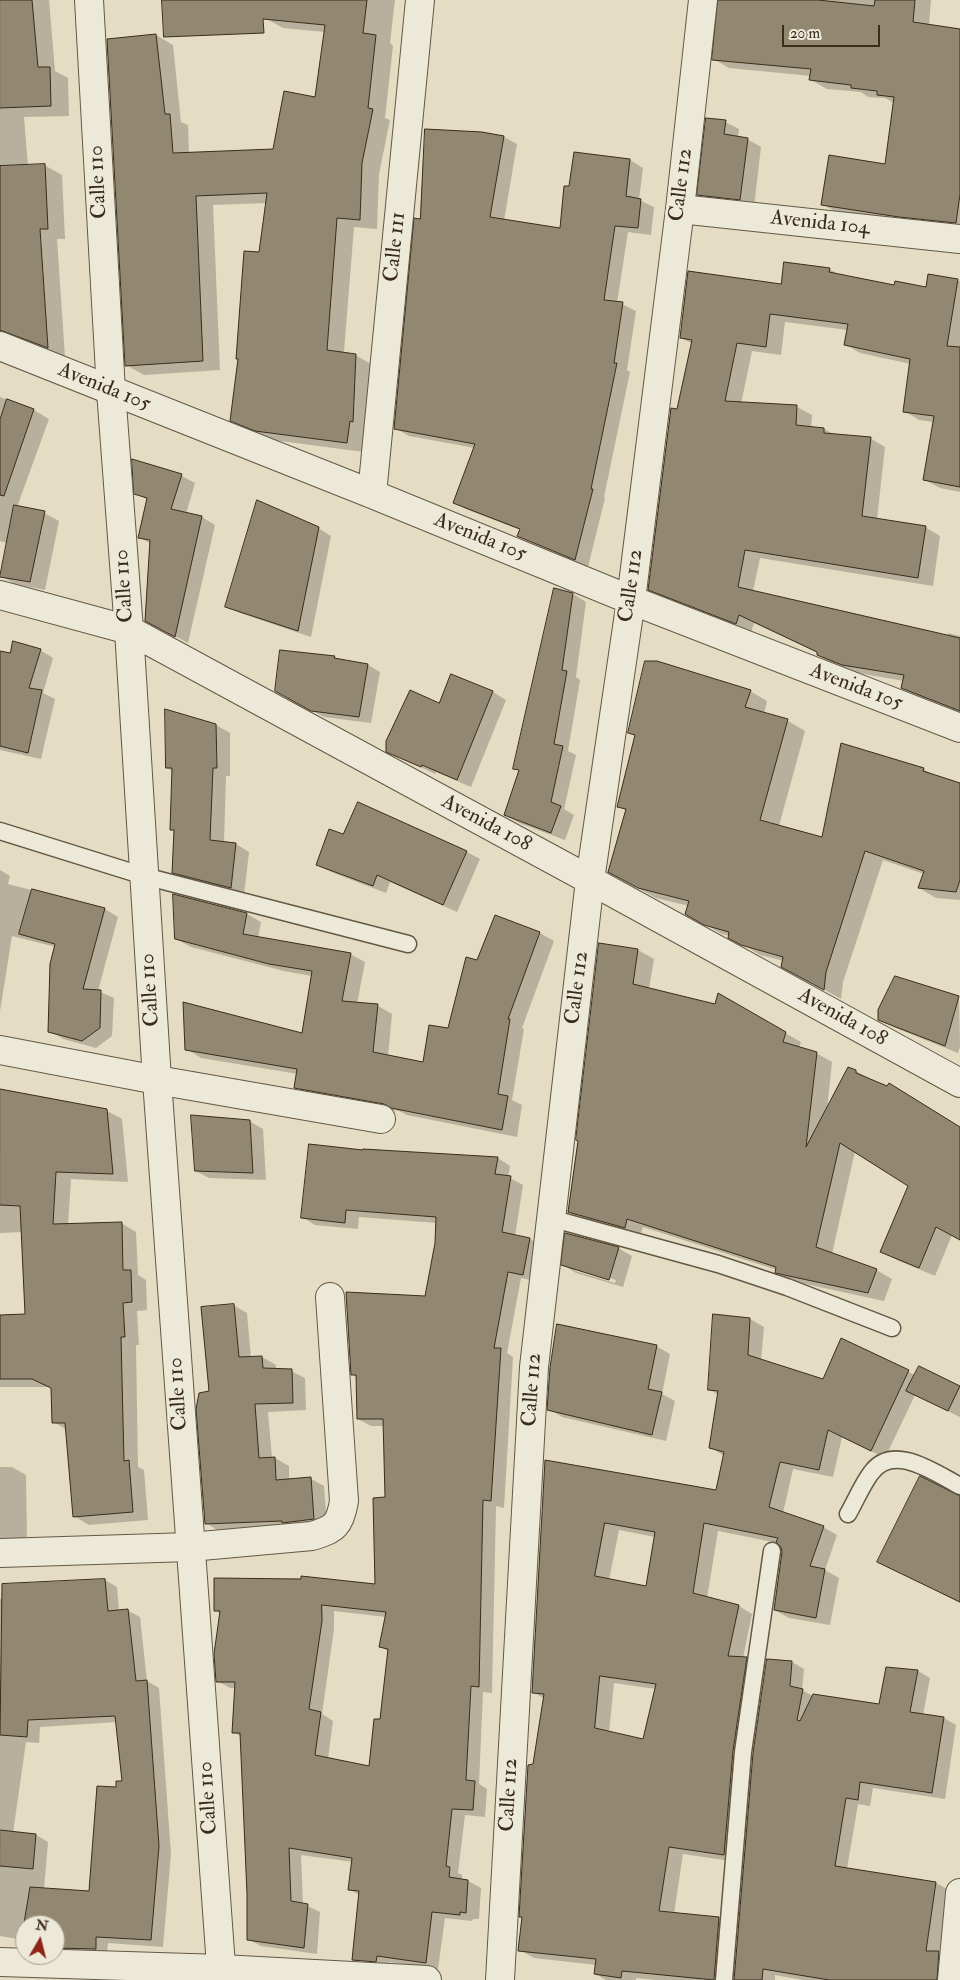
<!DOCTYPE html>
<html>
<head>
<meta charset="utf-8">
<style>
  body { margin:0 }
  #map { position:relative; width:960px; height:1980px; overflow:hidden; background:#e4ddc3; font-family:"IM FELL Double Pica",serif }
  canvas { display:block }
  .north { position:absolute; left:15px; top:1915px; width:50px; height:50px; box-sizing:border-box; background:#ede9d8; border:1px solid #a59d8c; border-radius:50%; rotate:8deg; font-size:14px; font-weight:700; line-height:20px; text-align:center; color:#3a2b1b }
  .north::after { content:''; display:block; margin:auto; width:18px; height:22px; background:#8f2418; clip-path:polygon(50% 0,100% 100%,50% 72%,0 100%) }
  .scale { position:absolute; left:782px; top:25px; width:98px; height:22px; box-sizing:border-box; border:2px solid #3a2b1b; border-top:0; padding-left:6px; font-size:15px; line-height:18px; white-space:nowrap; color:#3a2b1b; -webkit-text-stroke:4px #ede9d8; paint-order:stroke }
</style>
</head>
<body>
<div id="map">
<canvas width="960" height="1980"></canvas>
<div class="north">N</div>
<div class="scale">20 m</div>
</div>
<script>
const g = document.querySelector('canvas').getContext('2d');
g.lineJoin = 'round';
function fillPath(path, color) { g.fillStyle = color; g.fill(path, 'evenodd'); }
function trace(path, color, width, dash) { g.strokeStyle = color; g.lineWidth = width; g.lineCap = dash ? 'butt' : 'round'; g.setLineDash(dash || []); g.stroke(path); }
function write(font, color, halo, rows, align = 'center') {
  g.font = font + ' "IM FELL Double Pica",serif'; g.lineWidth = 5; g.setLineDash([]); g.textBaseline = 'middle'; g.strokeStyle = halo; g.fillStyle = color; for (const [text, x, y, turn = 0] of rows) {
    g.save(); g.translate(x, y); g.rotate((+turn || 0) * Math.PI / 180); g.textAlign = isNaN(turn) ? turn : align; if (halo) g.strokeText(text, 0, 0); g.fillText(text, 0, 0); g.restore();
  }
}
fillPath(new Path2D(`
  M0,0h49l6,71 13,7 1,38 -45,1 4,49 16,-1 18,10 3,64h-8l8,118 -44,-16 -21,-11z
  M264,0h131l-5,43 3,3 -8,72 5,2 -11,54 -2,55 -23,-2 -10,125 11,3 18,10 -9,87 -91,-12 -24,-10 -18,-10 36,-217 -54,2 7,165 -76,5 -18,-10 30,-330 17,10 8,77 7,3 1,29 85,-3 42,-52 9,-67 -42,-4 -18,-10z
  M719,0h212l-2,26 31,4v200l-122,-17 -16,-9 64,-39 8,-62 -9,-5 -17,-1 -7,-5 -34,-3 -16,-9v-4l-82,-8 -15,-9z
  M725,122l14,7 -1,9 9,1 14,8 -7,60 -42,-5 -13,-8z
  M504,137l13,7 -13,77 57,8 9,-42 60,-27 13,8 -4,32 15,7 -3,28 -23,-3 -11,71 5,1 14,7 -9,59 3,2 -26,125 1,1 -17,69 -56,-24 -14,-7 2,-6 -52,-20 -14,-7 21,-55 -66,-12 -14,-8 26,-208z
  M829,269l11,6 55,12 32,1 2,-13 31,6v211l-20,-4 -15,-8 9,-58 -15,-2 -15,-9 7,-47 -51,-11 -15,-9 3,-14 -63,-8 -4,33 -29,-4 -11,53 56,3 15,8 -1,13 13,1 11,6 35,3 15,9 -8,72 48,8 15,9 -7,50 -173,-28 -7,33 194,45 1,-3 12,3v77l-43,-17 -15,-8 2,-7 -46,-8 -25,-9 -15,-9v-2l-64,-30 -3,9 -87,-34 -15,-9 29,-178 15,-67 -12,-6 101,-52z
  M0,397l34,13 15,9 -32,88 27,6 15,8 -14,69 -30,-6 -14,-8 6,-33 -7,-2z
  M133,461l49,15 13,7 -9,31 16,3 13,8 -27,118 -28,-15 -9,-84 -12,-7 9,-37 -12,-7z
  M318,528l13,8 -20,101 -71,-24 -13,-7z
  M573,594l13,8 -10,75 4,3 -12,71 8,4 -12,54 10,6 -9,25 -46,-17 -14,-8 15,-44 -5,-3z
  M40,650l13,8 -10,35 12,6 -14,60 -41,-9v-98l11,2z
  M281,651l53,7 4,2 30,5 12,7 -9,51 -47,-6 -36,-19z
  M452,675l41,17 13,8 -35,87 -35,-15 -1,2 -48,-23 53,-46z
  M750,691l17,10 -3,13 24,7 17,10 -26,95 43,13 101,-70 13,7 24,8v116l-24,-2 -17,-10 5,-14 -41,-14 -40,122 -2,17 -41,-23 -16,-15 -24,-6 -30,-19 -8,-2 -35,-20 2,-8 -33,-8 -29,-16v-71l-9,-5 18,-70 -6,-4z
  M216,725l14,8v43h-4l-2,67 12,1 13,8 -5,43 -57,-15 -14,-8 2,-40 -4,-3 2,-58 -6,-3z
  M344,835l123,17 13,7 -23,53 -67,-30 -4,11 -55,-21 -14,-7z
  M0,870l10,6 -2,8 97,25 13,8 -20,74 16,7 -2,38 -16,12 -33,-9 -13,-8 6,-84 -44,-11 -12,75z
  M174,895l73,19 14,8 -3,16 92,16 15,8 -8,42 21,2 14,8 -4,42 36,7 25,-33 47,-113 44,16 14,8 -32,87 2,1 -12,71 10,5 -5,32 -110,-22 -8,-4 -89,-15 -14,-9 2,-13 -97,-16 -14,-9 116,-15 9,-58 -28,-5 -93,-24 -15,-8z
  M600,944l38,6 16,9 -5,30 67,17 3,-11 82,47 -2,6 17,5 16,9 -5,48 29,-39 104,57v111l-8,-4 -17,41 -38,-16 -15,-9 28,-66 -55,-34 -23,103 44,16 16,9 -8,22 -92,-20 -15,-9v-2l-134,-43 -3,9 -56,-15 -15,-9 10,-71z
  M959,997l1,50 -2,6 -65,-26 -14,-8z
  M0,1090l107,21 15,8 6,63 -57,-3 -3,46 53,-2 15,9 2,43 8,5 1,30 -10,1 2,34h-3l2,122 6,3 4,50 -59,5 -15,-9 -7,-86 -13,-8 -1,-33 -5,-2h-48v-71l26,-1 -3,-83 -23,1z
  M249,1121l14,8 3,51 -57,-2 -13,-7z
  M364,1151l134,7 12,8 -2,11 15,8 -8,51 15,3 13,7 -7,35 -15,-3 -14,75 6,4 -9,151 -8,-2 -4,187 -9,-1 -4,92 8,5 -2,28 -20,-2 -7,58 4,2v5l6,1 13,7 -2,31h-6l-1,2 -27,-3 -7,51 -49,-7v2l-23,-3 -12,-7 5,-59 -10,-6 4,-27 -52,-7 2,49 17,8 -3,42 -56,-8 -13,-7 1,-45 -7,-157 -9,-5 3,-44h-6l-13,-7 4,-67 -6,-4 162,-24 9,-88 -1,-72h-14l-13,-7 -1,-42 -5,-3 74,-77 10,-54 1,-20 -78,-6 -1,12 -43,-4 -13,-8zM334,1611l52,6 -5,30 8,5 -8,68 -11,48 -42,-9 5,-38 -11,-7 12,-85z
  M618,1248l14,8 -9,31 -47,-14 -13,-8zM575,1268l41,12 -1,3 -40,-12z
  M233,1305l14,8 4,45 11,-1 14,8v5l15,1 14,7 1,32 -38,2 4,46h3l14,8v14l22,-1 13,7 3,40 -108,5 -13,-8 5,-131z
  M750,1319l14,8 -3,34 63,19 18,-40 73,35 4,-8 41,20v30l-45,-22 -30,63 -43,-21 -9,40 -40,-8 -10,44 40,14 14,8 -12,35 14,8 -9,47 -41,-7 -14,-8 8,-58 -1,-6 -4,-3 -60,-12 -11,67 32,8 13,8 -9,44 17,9 -22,195 -55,-8 -9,60 45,4 14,8 -5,54h-71l-21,-2v2h-30l-11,-6 1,-9 -62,-7 -14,-8 3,-32 -3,-2 14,-150 11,-67 -12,-7 13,-231 171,30 7,-35 -14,-9 8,-52 -9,-6zM619,1530l36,7 -8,51 -38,-8zM614,1683l42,6 -12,51 -35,-7z
  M656,1346l14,8 -8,40 13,7 -9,40 -104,-24 -13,-8z
  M0,1467h12l14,8 1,64h-27z
  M960,1496v107l-81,-41z
  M105,1580l12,7 2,24 8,-1 13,7 7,64 12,7 12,166 -8,93 -55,-4 -1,13 -52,-6v-25h-30v15l-25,-4v-337zM117,1722l7,60 -7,6 -26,105 -47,-4 4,-47 -12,-7 -23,-2 13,-91 13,1 1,-16z
  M792,1662l12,7 -2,21 11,6 67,9 38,-34 12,7 -7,37 21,3 12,7 -11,74 -72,-11 -3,18 -12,-2 -11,65 89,14 13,7 -10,63 12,7 -2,20h-146l-28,-5v5h-40z`), '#0003');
const building = new Path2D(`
  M0,0h32l6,67h12l1,39 -51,2z
  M162,0h205l-4,33 13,2 -8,73 5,1 -11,54 -2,57 -23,-2 -10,132 29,4 -3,68 -3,-1 -3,22 -92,-12 -25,-10 8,-62h-2l8,-108 15,1 8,-59 -71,3 7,165 -78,5 -18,-327 49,-5 9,80h5l3,39 100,-4 11,-58 31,6 10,-72 -62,-6 1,14 -100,4z
  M718,0h100l56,6 1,-6h40l-2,22 47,7v165l-4,29 -57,-6 -78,-12 8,-50 56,9 9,-67 -17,-2v-4l-26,-3v-3l-42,-5 2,-11 -99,-9z
  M706,118l20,2 -2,14 24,4 -8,62 -43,-5z
  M425,129l57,3 22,4 -14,81 70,11 4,-42h5l5,-34 56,7 -4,37 15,3 -3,29 -23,-2 -11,74 19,2 -9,61h3l-26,126h2l-18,71 -58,-24 3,-7 -67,-26 22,-59 -81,-15 20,-211 6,1z
  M45,164l3,65h-8l8,119 -48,-18v-164z
  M784,262l46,6 -1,4 65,13 1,-4 31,6 2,-13 30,5 -11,67 13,1v140l-37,-7 11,-64 -31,-4 7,-53 -66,-14 4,-21 -78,-10 -4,33 -29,-4 -12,58 72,4 -1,20 28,3v5l47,4 -9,79 64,10 -8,52 -173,-28 -7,37 222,51v73l-59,-23 3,-13 -62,-10 -25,-10v-3l-78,-37 -3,9 -88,-34 23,-182 6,1 15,-69 -12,-2 8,-67 93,13z
  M7,399l27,10 -30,87 -4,-1v-75z
  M132,459l50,15 -11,35 31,7 -27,121 -30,-16 5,-81 -12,-2 9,-40 -13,-4z
  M257,500l62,27 -21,104 -73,-24z
  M14,505l31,6 -15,71 -30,-5z
  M554,588l19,5 -11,77 5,1 -13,73 9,2 -12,56 10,4 -10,27 -47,-18 15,-45 -6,-1z
  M13,641l28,8 -12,39 13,2 -14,63 -28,-7v-95l10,2z
  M280,650l55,6 -1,2 34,6 -9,53 -48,-6 -36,-20z
  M645,661h12l94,29 -6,17 43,12 -28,101 62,17 19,-94 83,25 -1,3 37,12v97l-4,12 -38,-4 6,-17 -59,-20 -39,121 -2,18 -43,-23 2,-10 -42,-12 -13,-7 1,-6 -25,-7 -19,-11 4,-13 -51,-13 -30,-16 18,-63 -9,-2 18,-72 -7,-2z
  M451,674l42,17 -36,89 -35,-15 -1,2 -35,-15v-11l24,-51 29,13z
  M165,709l51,15 1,44h-4l-3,72 26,3 -5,45 -59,-15 2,-43h-4l2,-62h-6z
  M358,802l109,49 -24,54 -66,-30 -4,11 -57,-21 13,-36 14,5z
  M32,889l73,19 -22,81 18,1 -1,38 -18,13 -34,-9 2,-68 5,-20 -36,-10z
  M173,894l74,19 -4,21 108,19 -9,48 36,3 -5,48 50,10 6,-37 19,3 18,-71 11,3 18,-45 45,17 -32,87h2l-12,75 10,2 -6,34 -111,-22 -7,-4 -90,-16 3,-19 -112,-19 -2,-48 119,31 10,-62 -43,-7 -94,-25z
  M599,943l39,6 -5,35 82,20 3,-11 68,39 -3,10 34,10 -11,95 42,-80 8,3v3l31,13 2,-3 71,44v113l-24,-13 -17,41 -39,-16 28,-66 -68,-43 -24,104 61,22 -9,24 -93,-20 1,-6 -149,-48 -2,9 -57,-16 10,-71 -2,-1z
  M895,976l64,20 -14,50 -67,-26v-10z
  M0,1089l107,20 6,65 -57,-2 -3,52 69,-2 1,48h8l1,32 -9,1 2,34h-4l3,124 5,-1 4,52 -60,5 -8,-94h-13l-1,-35 -19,-9h-32v-64l25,-1 -5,-108 -20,-1z
  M191,1115l59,5 3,53 -58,-2z
  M309,1144l54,6v-1l135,8 -3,17 16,2 -9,56 28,6 -7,37 -15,-3 -14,76h7l-10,153 -8,-1 -4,187 -8,-1 -5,94 9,1 -2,29 -21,-1 -6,57 4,1 -1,10 19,3 -2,33 -6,-1v3l-28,-3 -6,51 -49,-7 -1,6 -24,-2 7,-69 -11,-1 4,-32 -63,-10 2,53 17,3 -4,44 -57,-8v-46l-7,-161h-8l3,-51h-19l-2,-28 6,-43h-6v-33l87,1v-3l74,8 -2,-86 12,-1 -2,-78h-26l-1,-44h-5l-5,-83 79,4 10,-53 1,-26 -90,-7 -1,13 -44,-5zM322,1605l64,7 -7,35 9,2 -8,70h-6l-5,47 -54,-11 6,-43 -12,-3 13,-88z
  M565,1233l54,14 -10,33 -48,-15z
  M234,1304l5,53 23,-1 1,12 29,1 1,34 -38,1 4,54 16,-1 1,23 35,-3 3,42 -32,4v-2l-77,3 -9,-115 3,-16 10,-2 -8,-84z
  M713,1314l37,4 -2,37 75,24 18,-41 68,32 -38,81 -43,-21 -9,40 -39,-8 -11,45 55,19 -14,40 15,3 -9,49 -42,-8 8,-58 -1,-5 -5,-5 2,-4 -74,-15 -11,70 46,12 -11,51 19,1 -14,94 -9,104 -55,-8 -10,64 60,6 -5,63 -92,-9 -1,7 -27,-4 2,-15 -78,-8 4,-34h-3l9,-152 5,-1 11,-70 -12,-1 13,-233 171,30 8,-38 -15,-4 9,-57 -10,-1zM605,1523l50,9 -9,54 -51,-10zM600,1676l56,8 -13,55 -48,-11z
  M557,1324l100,21 -9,44 14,3 -10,43 -105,-25 3,-42z
  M919,1366l41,20 -12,25 -42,-20z
  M920,1476l40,20v106l-83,-40z
  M105,1579l3,32 20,-2 8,72 11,-1 12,166 -8,94 -55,-3v12l-41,-1v-23h-30v10h-3l8,-48 59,4 8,-105 19,1v-6h6l-7,-65 -87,4 -1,17 -27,-2 2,-151z
  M767,1659l25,2 -2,25 13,3 -6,31 3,1 13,-27 66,10 7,-37 32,3 -8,42 34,5 -12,76 -72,-11 -2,18 -12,-2 -11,68 101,16 -10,69h13l-2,29h-108l-66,-11 -1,11h-28l19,-227z
  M0,1830l36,4 -3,35 -33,-3z`);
fillPath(building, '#928872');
trace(building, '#3a2b1b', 1);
const service = new Path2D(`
  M0,831l144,45 264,68
  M550,1218l168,46 69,23 105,41
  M848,1514c8,-14 14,-29 23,-41 22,-31 64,0 89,13
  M724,1980l19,-228 29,-201`);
const minor = new Path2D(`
  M680,209l280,30
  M0,346l372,148 259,106 329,128
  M372,494l48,-494
  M0,1050l157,30 224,39
  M0,1553l190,-6 122,-11c23,-7 28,-11 32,-35l-14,-204
  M0,1962l222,7 205,11
  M500,1980l34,-613 56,-487 41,-280 49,-391 23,-209
  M952,1980l8,-87`);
const tertiary = new Path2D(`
  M89,0l22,391 18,239 28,450 65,900
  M0,595l129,35 461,250 370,203`);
trace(service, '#645845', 19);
trace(minor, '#645845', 30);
trace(tertiary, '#645845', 30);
trace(service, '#ede9d8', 16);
trace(minor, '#ede9d8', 28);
trace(tertiary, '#ede9d8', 28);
write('21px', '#3a2b1b', '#ede9d8', [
  ["Calle 110",99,182,-93],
  ["Calle 112",682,185,-83],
  ["Avenida 104",820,224,6],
  ["Calle 111",396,247,-84],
  ["Avenida 105",104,388,22],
  ["Avenida 105",480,538,22],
  ["Calle 110",125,586,-94],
  ["Calle 112",632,586,-82],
  ["Avenida 105",856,688,21],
  ["Avenida 108",486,824,28],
  ["Calle 112",578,988,-83],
  ["Calle 110",151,990,-94],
  ["Avenida 108",842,1018,29],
  ["Calle 112",533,1390,-86],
  ["Calle 110",179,1394,-94],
  ["Calle 112",510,1795,-87],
  ["Calle 110",209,1798,-94]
]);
</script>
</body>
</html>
